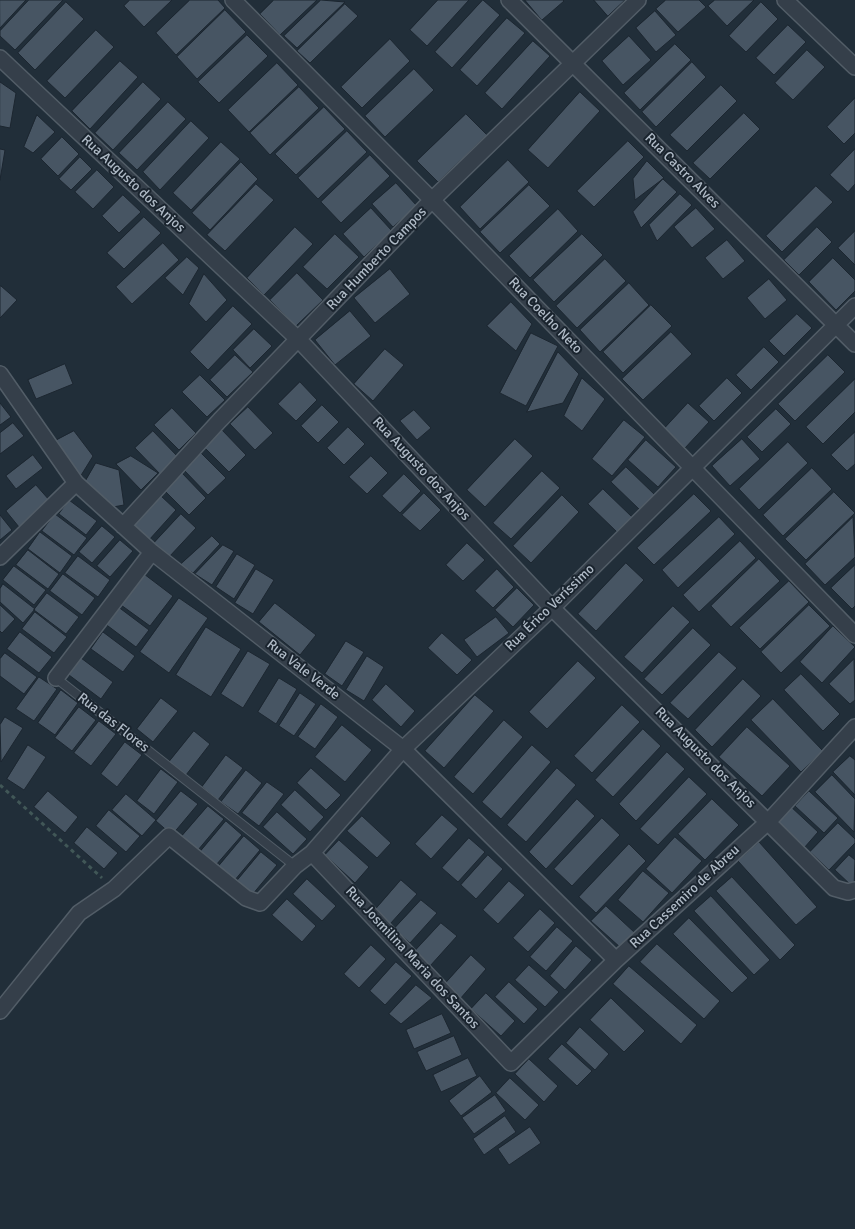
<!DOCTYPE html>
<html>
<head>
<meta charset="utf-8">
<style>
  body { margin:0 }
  canvas { display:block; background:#212e39 }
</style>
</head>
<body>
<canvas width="855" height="1229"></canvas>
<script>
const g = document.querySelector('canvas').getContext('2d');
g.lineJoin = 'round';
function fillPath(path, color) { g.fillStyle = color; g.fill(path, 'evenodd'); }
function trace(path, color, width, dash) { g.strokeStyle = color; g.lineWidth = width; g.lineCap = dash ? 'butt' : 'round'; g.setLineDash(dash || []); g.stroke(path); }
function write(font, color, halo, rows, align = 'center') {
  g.font = font + ' Signika,sans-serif'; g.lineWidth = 4; g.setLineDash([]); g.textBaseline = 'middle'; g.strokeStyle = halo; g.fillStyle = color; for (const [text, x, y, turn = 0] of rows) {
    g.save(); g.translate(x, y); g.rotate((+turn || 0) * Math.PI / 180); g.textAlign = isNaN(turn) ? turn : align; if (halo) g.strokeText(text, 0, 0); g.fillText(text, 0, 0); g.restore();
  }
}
const building = new Path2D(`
  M0,0h26l-26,28z
  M29,0h34l-48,50 -15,-14v-5z
  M130,0h42l-28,27 -20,-21z
  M190,0h28l7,8 -49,47 -20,-22z
  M274,0h43l-37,35 -20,-21z
  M321,0l24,2 -48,46 -13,-12z
  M438,0h31l-42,46 -17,-16z
  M483,0l17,15 -48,53 -17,-16z
  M525,0h38l1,1 -22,19z
  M594,0h31l-17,16z
  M666,0h33l7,7 -28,25 -22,-23z
  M715,0h39l-27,26 -19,-20z
  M66,2l18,17 -49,51 -17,-17z
  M761,2l17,17 -32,33 -17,-16z
  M345,4l13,12 -48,47 -13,-12z
  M225,10l21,22 -49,47 -20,-22z
  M655,11l21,24 -20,17 -20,-24z
  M507,18l18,15 -48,53 -17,-16z
  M788,25l18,17 -32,33 -18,-17z
  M96,30l18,17 -49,51 -18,-17z
  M247,35l21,21 -49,47 -21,-21z
  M629,36l22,24 -28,25 -21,-24z
  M390,39l20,22 -48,47 -21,-21z
  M533,41l17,15 -48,53 -17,-16z
  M675,44l16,16 -51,50 -16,-17z
  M807,50l18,17 -32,33 -18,-17z
  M120,61l18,16 -48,52 -18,-18z
  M692,62l14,15 -50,50 -14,-15z
  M277,63l21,22 -49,47 -21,-22z
  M414,69l20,21 -49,47 -20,-21z
  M0,82l16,11 -6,35 -10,-2z
  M143,82l18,17 -48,51 -18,-17z
  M721,85l16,16 -50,50 -17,-16z
  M299,87l20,21 -49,47 -20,-22z
  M580,92l20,19 -52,57 -20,-18z
  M855,98v35l-11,11 -17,-17z
  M168,102l18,17 -49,51 -18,-17z
  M324,107l21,22 -49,46 -21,-21z
  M744,113l16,16 -50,50 -17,-16z
  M466,114l21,21 -49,47 -21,-21z
  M37,115l18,17 -22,21 -9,-6z
  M191,121l18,17 -49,52 -17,-18z
  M347,131l20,21 -49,47 -20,-21z
  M62,137l17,17 -21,22 -17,-17z
  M628,141l16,16 -50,50 -17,-16z
  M221,142l19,17 -49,51 -18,-17z
  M0,149l5,1 -5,30z
  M855,149v35l-7,8 -18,-17z
  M370,155l20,21 -49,47 -20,-21z
  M80,157l12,12 -21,21 -12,-11z
  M508,160l21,22 -49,47 -20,-22z
  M647,161l17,17 -29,22 -2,-21z
  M241,162l17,17 -48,51 -18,-17z
  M97,170l17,17 -21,22 -18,-17z
  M663,179l14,13 -36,36 -8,-16z
  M396,183l21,23 -24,21 -21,-23z
  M256,184l18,16 -49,51 -18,-16z
  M529,185l21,21 -50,47 -20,-21z
  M816,186l17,16 -51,50 -16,-16z
  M680,194l12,11 -35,36 -8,-16z
  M123,195l18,17 -22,21 -17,-17z
  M371,208l21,23 -28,26 -21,-23z
  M696,208l19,21 -23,19 -18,-21z
  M558,209l20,22 -48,47 -21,-22z
  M144,217l17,16 -37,36 -17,-16z
  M295,227l18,17 -49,51 -17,-17z
  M817,227l15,15 -33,33 -15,-15z
  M855,231v34l-17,-17z
  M335,234l24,23 -32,32 -24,-22z
  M582,234l21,21 -49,47 -21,-22z
  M727,240l18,21 -22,18 -18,-21z
  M163,243l16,17 -47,44 -16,-17z
  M187,257l12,11 -16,27 -18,-17z
  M833,258l22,22v11l-19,19 -27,-28z
  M605,259l21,22 -49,47 -21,-22z
  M390,269l20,25 -35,29 -21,-25z
  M297,273l26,27 -27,26 -26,-26z
  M204,274l23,26 -21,22 -17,-18z
  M769,279l18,21 -22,19 -18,-21z
  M629,283l20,22 -49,47 -20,-22z
  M1,286l16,14 -17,18v-31z
  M511,302l21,22 -16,27 -29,-25z
  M651,305l21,21 -49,47 -20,-21z
  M233,306l19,18 -44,46 -18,-18z
  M350,311l21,25 -36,29 -20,-25z
  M797,314l15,14 -28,28 -15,-15z
  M254,329l18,17 -22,22 -17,-18z
  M671,332l21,22 -49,46 -21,-21z
  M531,333l27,13 -32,60 -26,-13z
  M764,347l15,15 -28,28 -15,-15z
  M385,349l19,16 -31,36 -19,-17z
  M558,352l21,22 -16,29 -36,9z
  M235,355l18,17 -26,25 -17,-17z
  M828,355l17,17 -50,49 -17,-17z
  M65,364l8,20 -37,15 -8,-19z
  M200,375l25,25 -18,17 -25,-25z
  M582,378l23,21 -23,32 -18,-15z
  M727,378l15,15 -28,28 -15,-15z
  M855,379v33l-32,32 -17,-17z
  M300,382l17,18 -21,21 -18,-17z
  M0,403l11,14 -11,8z
  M688,403l21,19 -24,26 -21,-19z
  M322,405l17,17 -21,21 -17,-17z
  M248,407l25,26 -18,17 -25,-26z
  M172,408l24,25 -17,17 -25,-25z
  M776,409l15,15 -29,28 -15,-15z
  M414,410l17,18 -14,12 -17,-19z
  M624,420l21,17 -33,39 -20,-17z
  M13,423l11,13 -24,18v-21z
  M348,427l17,17 -21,21 -17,-17z
  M222,430l24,25 -17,17 -25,-25z
  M74,431l19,25 -13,21 -27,-35z
  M153,431l25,26 -18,17 -25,-26z
  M855,432v32l-8,7 -16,-16z
  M515,439l18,17 -48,51 -18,-17z
  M742,439l18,20 -30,27 -18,-20z
  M646,440l30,27 -18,20 -30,-27z
  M788,442l20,21 -49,47 -20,-21z
  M201,453l25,25 -18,17 -24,-25z
  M33,455l10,13 -27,21 -10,-13z
  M131,456l27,17 -17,17 -25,-26z
  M371,456l17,17 -21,21 -18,-17z
  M96,463l23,7 5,35 -11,2 -28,-25z
  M626,467l29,28 -15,15 -29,-28z
  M812,468l20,21 -49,47 -20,-21z
  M542,471l18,17 -49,51 -18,-16z
  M182,473l24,25 -17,17 -25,-25z
  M404,474l17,17 -21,22 -18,-17z
  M36,485l14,16 -31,26 -13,-16z
  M603,489l29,28 -15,15 -29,-28z
  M834,492l21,21 -49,47 -21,-21z
  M424,493l17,17 -21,21 -18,-16z
  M694,494l17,17 -57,54 -17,-17z
  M562,495l17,17 -48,51 -18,-17z
  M161,496l15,14 -27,30 -15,-15z
  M69,500l28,21 -11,14 -27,-21z
  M55,514l32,24 -13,17 -32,-24z
  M181,514l15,14 -27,29 -15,-14z
  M0,515l12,15 -12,10z
  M719,517l16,17 -57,54 -16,-18z
  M853,517l2,40 -30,28 -20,-21z
  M102,526l13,11 -23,26 -13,-11z
  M40,532l32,24 -12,17 -32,-24z
  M212,536l8,8 -27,29 -13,-8z
  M120,540l13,11 -23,26 -13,-11z
  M740,541l16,17 -57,54 -16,-17z
  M467,543l18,17 -22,21 -17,-16z
  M223,545l11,6 -22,34 -17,-11z
  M28,550l31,24 -11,15 -32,-24z
  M237,554l18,11 -21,34 -18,-12z
  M78,556l32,24 -12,17 -33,-24z
  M759,559l21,22 -49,46 -20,-21z
  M626,563l18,17 -48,51 -18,-17z
  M855,565v41l-3,3 -21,-21z
  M14,566l32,24 -12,15 -31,-25z
  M256,569l18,11 -21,34 -18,-11z
  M497,569l17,18 -21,21 -18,-17z
  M63,574l32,24 -13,17 -32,-24z
  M144,574l29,22 -23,30 -29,-21z
  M789,581l20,21 -49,47 -21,-21z
  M3,584l32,25 -12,14 -23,-21v-13z
  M517,588l17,17 -21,22 -18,-17z
  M47,593l32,24 -13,17 -32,-24z
  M179,598l29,20 -39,55 -29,-21z
  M275,603l41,32 -16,20 -41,-33z
  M0,605l15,14 -13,14 -2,-2z
  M809,605l21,21 -49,47 -20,-21z
  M117,606l32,24 -13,17 -32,-24z
  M673,606l17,16 -48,51 -18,-16z
  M35,612l32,25 -13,16 -32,-24z
  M496,617l13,16 -32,24 -13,-17z
  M833,626l22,21 -33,36 -22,-21z
  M206,627l35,22 -30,48 -35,-22z
  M693,628l18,17 -49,50 -18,-16z
  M20,632l32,25 -13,16 -32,-24z
  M103,632l32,24 -12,16 -32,-23z
  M442,633l30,27 -15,15 -29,-27z
  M346,641l18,11 -22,34 -17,-12z
  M248,651l22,13 -27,44 -22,-14z
  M719,652l18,16 -49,51 -18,-16z
  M5,653l32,24 -13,17 -24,-18v-17z
  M367,656l17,11 -20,34 -18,-11z
  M81,658l32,24 -12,17 -32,-24z
  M854,659l1,41 -5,4 -21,-20z
  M578,661l18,17 -49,51 -18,-17z
  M801,674l39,40 -17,17 -39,-41z
  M39,677l18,12 -23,32 -18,-12z
  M279,678l18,11 -21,35 -18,-12z
  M743,679l18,17 -49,51 -17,-17z
  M386,684l29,27 -14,16 -29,-27z
  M61,690l17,13 -23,32 -17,-12z
  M300,693l16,11 -22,32 -15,-10z
  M475,695l19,16 -50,57 -19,-17z
  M161,698l17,13 -25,31 -16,-13z
  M773,699l50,52 -22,21 -50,-52z
  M321,704l17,13 -23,32 -17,-12z
  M622,705l18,17 -48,51 -18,-17z
  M79,707l17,13 -24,31 -17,-13z
  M5,717l18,11 -22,34 -1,-37z
  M504,720l19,17 -50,57 -19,-17z
  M99,721l17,13 -25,32 -17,-13z
  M342,725l30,25 -27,32 -30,-25z
  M747,727l43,39 -28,30 -43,-39z
  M643,729l18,17 -48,51 -18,-17z
  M194,731l16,13 -24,31 -17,-13z
  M125,742l17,13 -25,32 -16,-13z
  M28,745l18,12 -22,33 -17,-11z
  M532,745l19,17 -50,57 -19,-17z
  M667,752l18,17 -49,52 -17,-17z
  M226,755l17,13 -25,32 -16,-13z
  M850,756l5,4v35l-22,-23z
  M311,768l30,27 -15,15 -29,-27z
  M557,768l19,17 -50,57 -19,-17z
  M161,769l17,13 -24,32 -17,-13z
  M246,770l16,13 -24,31 -17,-12z
  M832,775l23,24 -1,33 -39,-40z
  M689,777l18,17 -49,51 -18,-16z
  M267,782l17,12 -25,32 -17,-13z
  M295,790l29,27 -14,15 -29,-27z
  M48,791l30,26 -13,16 -31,-26z
  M181,791l17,13 -26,31 -16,-14z
  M809,791l29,27 -14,15 -29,-27z
  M126,794l30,26 -14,16 -30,-26z
  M577,799l18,17 -49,53 -17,-17z
  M712,799l27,26 -34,35 -27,-26z
  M789,805l29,27 -14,16 -29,-28z
  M208,806l16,13 -26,31 -16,-14z
  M109,810l31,26 -14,16 -30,-26z
  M277,812l30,27 -14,15 -30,-27z
  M442,815l16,14 -27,30 -16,-15z
  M362,816l29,27 -14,15 -30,-27z
  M602,818l18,17 -48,51 -18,-17z
  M226,821l16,14 -26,30 -16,-13z
  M838,823l17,16v4l-26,27 -19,-18z
  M87,827l31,26 -14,16 -30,-26z
  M244,836l16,14 -26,31 -16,-14z
  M675,837l27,24 -30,32 -26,-24z
  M469,838l16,14 -27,30 -16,-14z
  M339,840l30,27 -14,16 -30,-28z
  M759,842l58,65 -21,18 -58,-64z
  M629,844l17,17 -50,52 -17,-16z
  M261,852l16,13 -25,30 -16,-13z
  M488,855l15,14 -27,30 -15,-14z
  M849,855l6,5 -1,28 -19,-18z
  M643,871l26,22 -26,29 -25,-22z
  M732,877l63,68 -15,15 -64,-69z
  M307,879l29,27 -14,15 -29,-27z
  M401,880l16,14 -27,30 -15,-14z
  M509,881l16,14 -27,29 -15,-14z
  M711,896l59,64 -16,15 -60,-64z
  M287,899l29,27 -14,16 -30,-27z
  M421,900l16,13 -27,30 -16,-14z
  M606,906l29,27 -14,15 -30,-27z
  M540,909l15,14 -27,29 -15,-14z
  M689,918l59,60 -16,15 -59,-59z
  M441,923l16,13 -27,30 -16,-14z
  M557,927l16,14 -27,30 -16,-14z
  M657,944l63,57 -16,18 -64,-57z
  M371,945l15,14 -27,29 -15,-14z
  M576,946l16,14 -27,30 -15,-14z
  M471,955l15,14 -26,30 -16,-14z
  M396,962l16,14 -27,29 -15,-14z
  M529,965l30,27 -14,15 -30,-27z
  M629,966l68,59 -16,19 -68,-60z
  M509,982l29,27 -14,15 -29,-27z
  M416,985l16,13 -31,26 -12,-10z
  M486,993l29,28 -14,15 -30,-27z
  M611,998l34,33 -21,21 -34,-32z
  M442,1014l9,19 -37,16 -8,-19z
  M580,1027l29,27 -14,16 -29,-27z
  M454,1036l8,19 -36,16 -9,-19z
  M562,1044l30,27 -15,15 -29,-27z
  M468,1058l9,18 -36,16 -8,-17z
  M529,1059l29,27 -14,16 -29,-28z
  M480,1076l12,16 -31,24 -12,-15z
  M510,1078l29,27 -14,15 -29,-27z
  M495,1095l11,16 -32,23 -12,-16z
  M505,1116l11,16 -32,23 -11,-16z
  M530,1127l11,16 -32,22 -11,-16z`);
fillPath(building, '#475563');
trace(building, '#1c2630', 1);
const lane = new Path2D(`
  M56,678l239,188`);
const street = new Path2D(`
  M233,0l199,200 423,435
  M509,0l346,344
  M785,0l70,67
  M0,58l299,282 253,268 282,280 14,4 7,-2
  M0,374l76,109 76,69 251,197 213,211
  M123,526l97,-106 212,-220 206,-200
  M0,557l76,-74
  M56,678l96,-126
  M312,853l199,210 105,-103 153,-139 86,-94
  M0,1011l79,-98 35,-24 55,-53 77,62 14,5 35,-37 17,-13 91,-104 149,-141 303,-302`);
trace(lane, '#525d67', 10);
trace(street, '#525d67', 18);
trace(new Path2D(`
  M0,785l102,93`), '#415757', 3, [4, 4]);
trace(lane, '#353f4a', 8);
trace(street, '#353f4a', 15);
write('14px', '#afbac6', '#1a242e', [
  ["Rua Castro Alves",682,171,45],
  ["Rua Augusto dos Anjos",133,184,43],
  ["Rua Humberto Campos",377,259,-46],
  ["Rua Coelho Neto",545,316,46],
  ["Rua Augusto dos Anjos",421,469,47],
  ["Rua Érico Veríssimo",550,608,-44],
  ["Rua Vale Verde",303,670,38],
  ["Rua das Flores",113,723,38],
  ["Rua Augusto dos Anjos",705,758,45],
  ["Rua Cassemiro de Abreu",685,897,-43],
  ["Rua Josmilina Maria dos Santos",412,958,47]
]);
</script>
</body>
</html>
